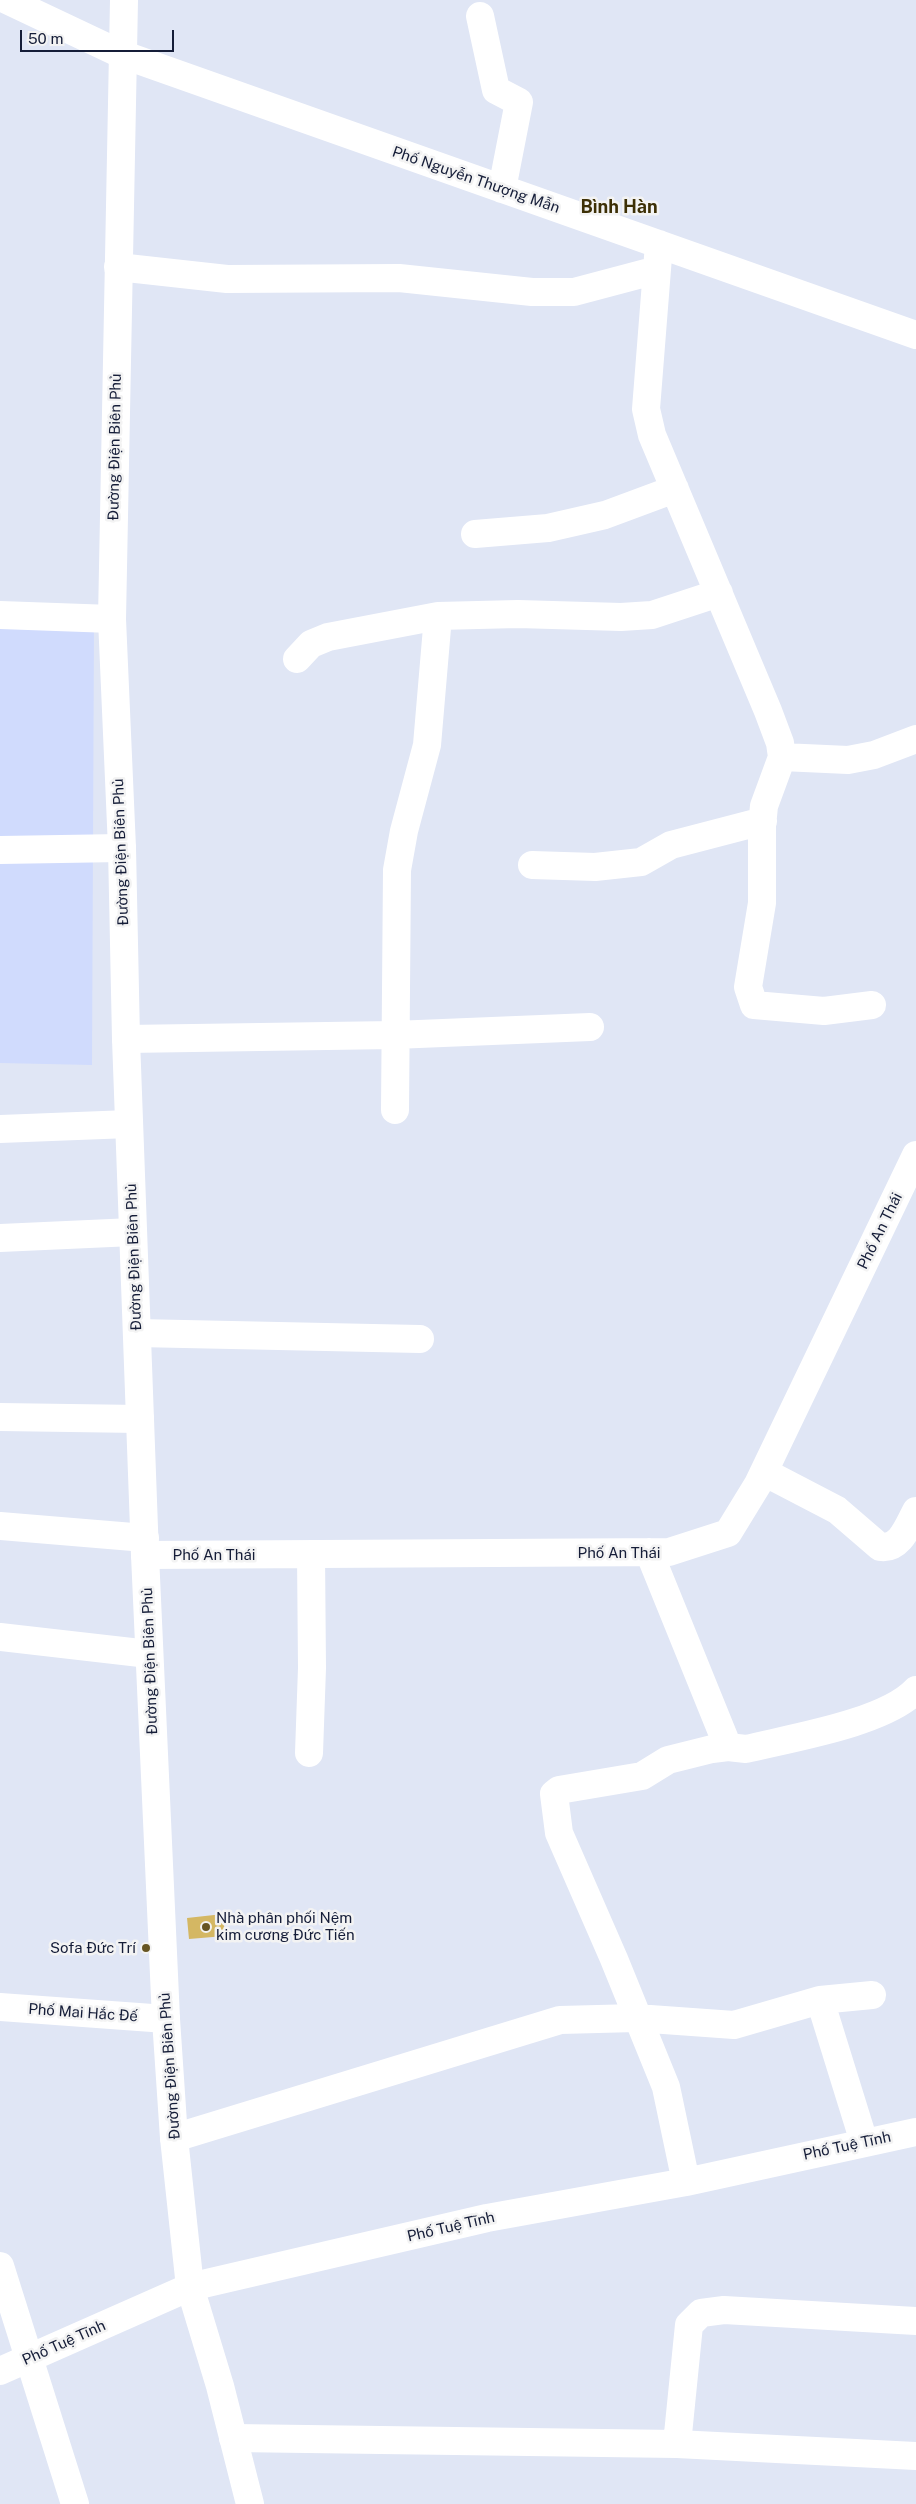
<!DOCTYPE html>
<html>
<head>
<meta charset="utf-8">
<style>
  body { margin:0 }
  #map { position:relative; width:916px; height:2504px; overflow:hidden; background:#e0e6f5; font-family:"Public Sans",sans-serif }
  canvas { display:block }
  .scale { position:absolute; left:20px; top:30px; width:154px; height:22px; box-sizing:border-box; border:2px solid #151d38; border-top:0; padding-left:6px; font-size:15px; line-height:18px; white-space:nowrap; color:#151d38; -webkit-text-stroke:4px #f3f3f3; paint-order:stroke }
</style>
</head>
<body>
<div id="map">
<canvas width="916" height="2504"></canvas>
<div class="scale">50 m</div>
</div>
<script>
const g = document.querySelector('canvas').getContext('2d');
g.lineJoin = 'round';
function fillPath(path, color) { g.fillStyle = color; g.fill(path, 'evenodd'); }
function trace(path, color, width, dash) { g.strokeStyle = color; g.lineWidth = width; g.lineCap = dash ? 'butt' : 'round'; g.setLineDash(dash || []); g.stroke(path); }
function write(font, color, halo, rows, align = 'center') {
  g.font = font + ' "Public Sans",sans-serif'; g.lineWidth = 5; g.setLineDash([]); g.textBaseline = 'middle'; g.strokeStyle = halo; g.fillStyle = color; for (const [text, x, y, turn = 0] of rows) {
    g.save(); g.translate(x, y); g.rotate((+turn || 0) * Math.PI / 180); g.textAlign = isNaN(turn) ? turn : align; if (halo) g.strokeText(text, 0, 0); g.fillText(text, 0, 0); g.restore();
  }
}
fillPath(new Path2D(`
  M0,623l94,3 -2,439 -92,-2z`), '#d0dbfd');
fillPath(new Path2D(`
  M223,1914l2,22 -36,3 -2,-21z`), '#d4b763');
trace(new Path2D(`
  M7,0l114,54 795,281
  M480,16l16,74 23,12 -17,87
  M659,244l-13,165 6,26 116,276 12,32 2,14 -18,49 -2,20v77l-14,84 6,18 70,6 48,-6
  M118,267l109,12 172,-1 133,14h42l83,-22
  M475,534l73,-6 57,-13 70,-26
  M0,615l112,4
  M297,659l14,-15 17,-7 110,-21 80,-2 103,3 31,-2 67,-22
  M782,757l66,3 26,-5 42,-16
  M0,850l122,-2
  M532,865l63,2 46,-5 30,-17 92,-24
  M126,1039l268,-4 196,-8
  M395,1110l2,-240 7,-39 23,-86 11,-129
  M0,1129l129,-5
  M0,1238l133,-6
  M137,1333l283,6
  M0,1417l140,2
  M764,1472l73,38 43,37c20,3 28,-21 36,-36
  M0,1526l145,12
  M649,1552l79,195
  M145,1555l524,-3 59,-19 30,-49 158,-329
  M0,1637l149,17
  M309,1753l3,-85 -1,-114
  M820,2000l44,142
  M0,2007l166,12
  M174,2138l386,-118 76,-2 98,7 86,-25 52,-5
  M686,2182l-20,-95 -52,-128 -55,-126 -5,-39 5,-4 83,-14 26,-16 44,-11 16,-2 18,2c45,-11 139,-26 170,-59
  M0,2266l75,238
  M0,2371l190,-84 297,-69 199,-36 230,-50
  M233,2438l444,6 239,12
  M677,2444l12,-119 12,-12 23,-3 192,11`), '#fff', 28);
trace(new Path2D(`
  M124,0l-12,619 10,229 4,191 19,516 21,464 8,119 16,149 30,99 30,118`), '#fff', 28);
for (const [x, y, r, color] of [
  [206,1927,5,"#665523"],
  [146,1948,5,"#665523"]
]) { const dot = new Path2D(); dot.arc(x, y, r, 0, 2 * Math.PI); g.fillStyle = color; g.fill(dot); trace(dot, '#f3f3f3', 2); }
write('15px', '#151d38', '#f3f3f3', [
  ["Phố Nguyễn Thượng Mẫn",476,180,19],
  ["Đường Điện Biên Phủ",115,447,-89],
  ["Đường Điện Biên Phủ",121,852,-92],
  ["Phố An Thái",880,1231,-64],
  ["Đường Điện Biên Phủ",134,1257,-92],
  ["Phố An Thái",619,1553],
  ["Phố An Thái",214,1555],
  ["Đường Điện Biên Phủ",150,1661,-92],
  ["Phố Mai Hắc Đế",83,2013,4],
  ["Đường Điện Biên Phủ",170,2066,-94],
  ["Phố Tuệ Tĩnh",847,2146,-12],
  ["Phố Tuệ Tĩnh",451,2227,-13],
  ["Phố Tuệ Tĩnh",64,2343,-24]
]);
write('15px', '#151d38', '#f3f3f3', [
  ["Nhà phân phối Nệm",216,1918],
  ["kim cương Đức Tiến",216,1935],
  ["Sofa Đức Trí",136,1948,"right"]
], 'left');
write('bold 18px', '#3d3006', '#f3f3f3', [
  ["Bình Hàn",619,207]
]);
</script>
</body>
</html>
